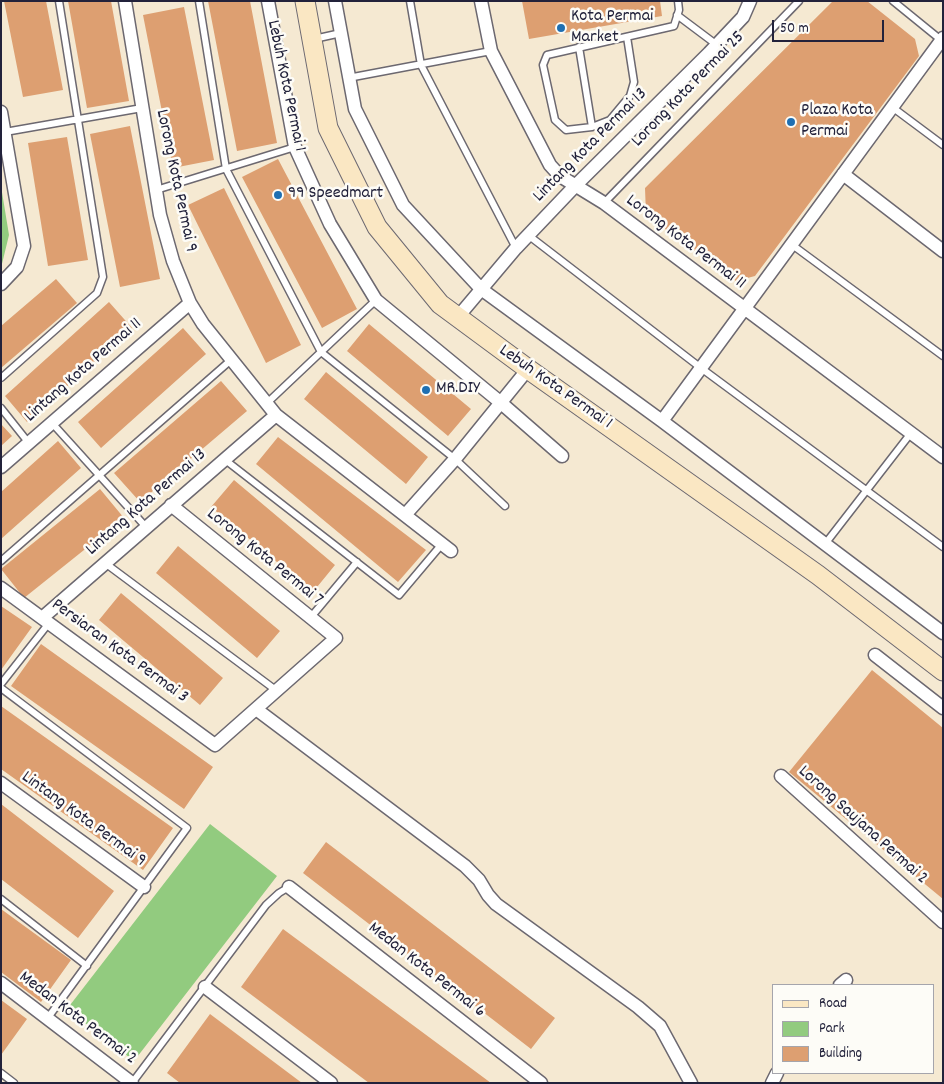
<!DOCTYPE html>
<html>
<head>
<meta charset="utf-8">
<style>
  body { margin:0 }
  #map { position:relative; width:944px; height:1084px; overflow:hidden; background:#f5e9d2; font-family:Dekko,sans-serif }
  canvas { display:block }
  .frame { position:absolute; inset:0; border:2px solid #22223b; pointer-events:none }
  .legend { position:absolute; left:772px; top:984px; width:162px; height:90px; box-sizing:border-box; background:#fdfcf7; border:1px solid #a5a5ac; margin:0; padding:6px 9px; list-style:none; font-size:15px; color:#22223b }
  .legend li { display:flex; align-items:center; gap:10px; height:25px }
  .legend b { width:25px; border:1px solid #a5a5ac }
  .scale { position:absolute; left:772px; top:20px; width:112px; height:22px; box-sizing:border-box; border:2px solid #22223b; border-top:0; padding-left:6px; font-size:15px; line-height:18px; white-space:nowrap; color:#22223b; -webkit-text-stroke:4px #fdfcf7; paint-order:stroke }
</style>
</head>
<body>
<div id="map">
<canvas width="944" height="1084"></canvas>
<div class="frame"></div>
<ul class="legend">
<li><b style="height:6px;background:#fae7c3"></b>Road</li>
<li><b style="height:14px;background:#92cb7f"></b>Park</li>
<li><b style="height:14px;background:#dd9f71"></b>Building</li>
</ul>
<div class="scale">50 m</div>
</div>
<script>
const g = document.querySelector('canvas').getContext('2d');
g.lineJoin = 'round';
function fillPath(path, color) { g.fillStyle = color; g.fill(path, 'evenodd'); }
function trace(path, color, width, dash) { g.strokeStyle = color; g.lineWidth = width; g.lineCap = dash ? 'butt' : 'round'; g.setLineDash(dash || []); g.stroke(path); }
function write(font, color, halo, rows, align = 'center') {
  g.font = font + ' Dekko,sans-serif'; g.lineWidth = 5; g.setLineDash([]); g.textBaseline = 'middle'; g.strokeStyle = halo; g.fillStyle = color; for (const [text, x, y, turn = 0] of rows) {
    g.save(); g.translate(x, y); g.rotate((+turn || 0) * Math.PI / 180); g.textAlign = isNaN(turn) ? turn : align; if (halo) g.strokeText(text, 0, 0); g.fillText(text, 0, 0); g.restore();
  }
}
fillPath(new Path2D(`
  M1,186l8,49 -8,33z
  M210,824l67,52 -143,185 -67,-52z`), '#92cb7f');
fillPath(new Path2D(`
  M4,1h42l17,89 -40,7z
  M68,1h43l18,100 -42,7z
  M208,1h42l27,142 -40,8z
  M522,1h138l2,15 -133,23z
  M833,1h34l48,38 4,17 -164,220 -19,5 -90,-66 -1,-27z
  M184,7l30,153 -41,8 -30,-153z
  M130,126l30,153 -40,8 -30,-153z
  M67,137l21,123 -40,6 -20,-123z
  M278,159l79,150 -35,19 -80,-151z
  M224,188l77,157 -35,18 -78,-158z
  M56,279l21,24 -76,65v-42z
  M109,302l23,26 -105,94 -22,-26z
  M369,324l102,85 -23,27 -101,-85z
  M183,328l23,26 -105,94 -23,-26z
  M326,372l102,85 -22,27 -102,-85z
  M221,381l26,30 -107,91 -26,-29z
  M1,424l11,12 -11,10z
  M278,437l148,113 -28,32 -142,-118z
  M58,441l23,27 -80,71v-47z
  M234,480l101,85 -22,27 -102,-85z
  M100,489l24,29 -100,80 -23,-29z
  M178,546l102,85 -23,27 -101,-85z
  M121,593l102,85 -23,27 -101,-85z
  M1,606l31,21 -31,43z
  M41,644l172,123 -29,42 -173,-123z
  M872,670l71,58v171l-154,-127z
  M1,706l172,122 -30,42 -142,-101z
  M1,804l113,87 -36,47 -77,-59z
  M326,842l229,176 -24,31 -228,-176z
  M1,909l70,51 -30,42 -40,-30z
  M283,929l208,154h-122l-128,-96z
  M1,1000l26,19 -26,36z
  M210,1014l92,69h-122l-13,-10z`), '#dd9f71');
const lane = new Path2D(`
  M199,1l27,168 95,183 134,107 50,47
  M410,1l11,64 95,183
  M893,1l48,39
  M677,15l40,30
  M627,37l7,45 -4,14 -20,24 -18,7 -26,3 -11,-10 -12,-55 4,-10 127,-29 5,-16 -1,-9
  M314,39l27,-6
  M579,47l13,80
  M348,78l143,-27
  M892,107l51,38
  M5,132l137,-24
  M156,190l139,-43
  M604,203l195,-202
  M528,235l173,133 242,179
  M791,244l152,112
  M1,378l96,-85 6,-16 -44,-276
  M266,404l110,-104
  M1,408l27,34
  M52,423l94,104
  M224,459l175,136 43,-51
  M825,544l86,-111
  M1,561l230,-201
  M105,563l172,128
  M311,617l46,-55
  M1,684l48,-61
  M1,688l186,140 -140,191
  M1,899l86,67
  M1,1073l13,10
  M132,1083l134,-178 13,-12 10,-6`);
const street = new Path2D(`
  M125,1l35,214 13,46 17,42 13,21 73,91 175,136
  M268,1l27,146 35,77 46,76 124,102 62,54
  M335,1l20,108 48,96 78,84 181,132 281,212
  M481,1l10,50 59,114 10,11 44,27 339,254
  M1,112l23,134 -7,21 -16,17
  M843,174l100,77
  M457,318l59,-70 59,-62 134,-133 34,-36 7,-16
  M662,421l281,-383
  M1,467l189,-164
  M405,515l50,-56 73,-90
  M1,588l214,157 121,-107 -165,-133
  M42,618l234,-203
  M875,655l68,53
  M256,709l209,157 14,14 9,15 8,9 142,103 22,19 31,57
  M781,776l162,146
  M1,783l143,104
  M289,887l252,196
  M1,983l131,100
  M840,985l6,-5
  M205,987l126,96
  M772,1083l5,-10`);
const secondary = new Path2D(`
  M305,1l23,127 49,99 63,77 88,65 290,206 125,96`);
trace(lane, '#6c6870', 9);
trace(street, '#6c6870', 15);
trace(secondary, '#6c6870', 21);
trace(lane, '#fff', 6);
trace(street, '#fff', 12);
trace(secondary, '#fae7c3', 19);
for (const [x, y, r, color] of [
  [561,28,5,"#1f6fb2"],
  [791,122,5,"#1f6fb2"],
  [278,195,5,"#1f6fb2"],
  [426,390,5,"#1f6fb2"]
]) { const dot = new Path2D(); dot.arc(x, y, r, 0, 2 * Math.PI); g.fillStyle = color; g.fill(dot); trace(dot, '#fdfcf7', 2); }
write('18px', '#22223b', '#fdfcf7', [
  ["Kota Permai",571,18],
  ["Market",571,39],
  ["Plaza Kota",801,112],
  ["Permai",801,133],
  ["99 Speedmart",288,195],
  ["MR.DIY",436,390]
], 'left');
write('18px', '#22223b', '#fdfcf7', [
  ["Lebuh Kota Permai 1",285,86,78],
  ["Lorong Kota Permai 25",689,90,-46],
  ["Lintang Kota Permai 13",591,146,-45],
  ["Lorong Kota Permai 9",175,181,78],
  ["Lorong Kota Permai 11",685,243,37],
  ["Lintang Kota Permai 11",84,371,-41],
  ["Lebuh Kota Permai 1",555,388,35],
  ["Lintang Kota Permai 13",147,503,-41],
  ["Lorong Kota Permai 7",264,558,39],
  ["Persiaran Kota Permai 3",119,652,36],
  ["Lintang Kota Permai 9",83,820,36],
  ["Lorong Saujana Permai 2",862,826,42],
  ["Medan Kota Permai 6",426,971,38],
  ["Medan Kota Permai 2",77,1019,37]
]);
</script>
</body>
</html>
